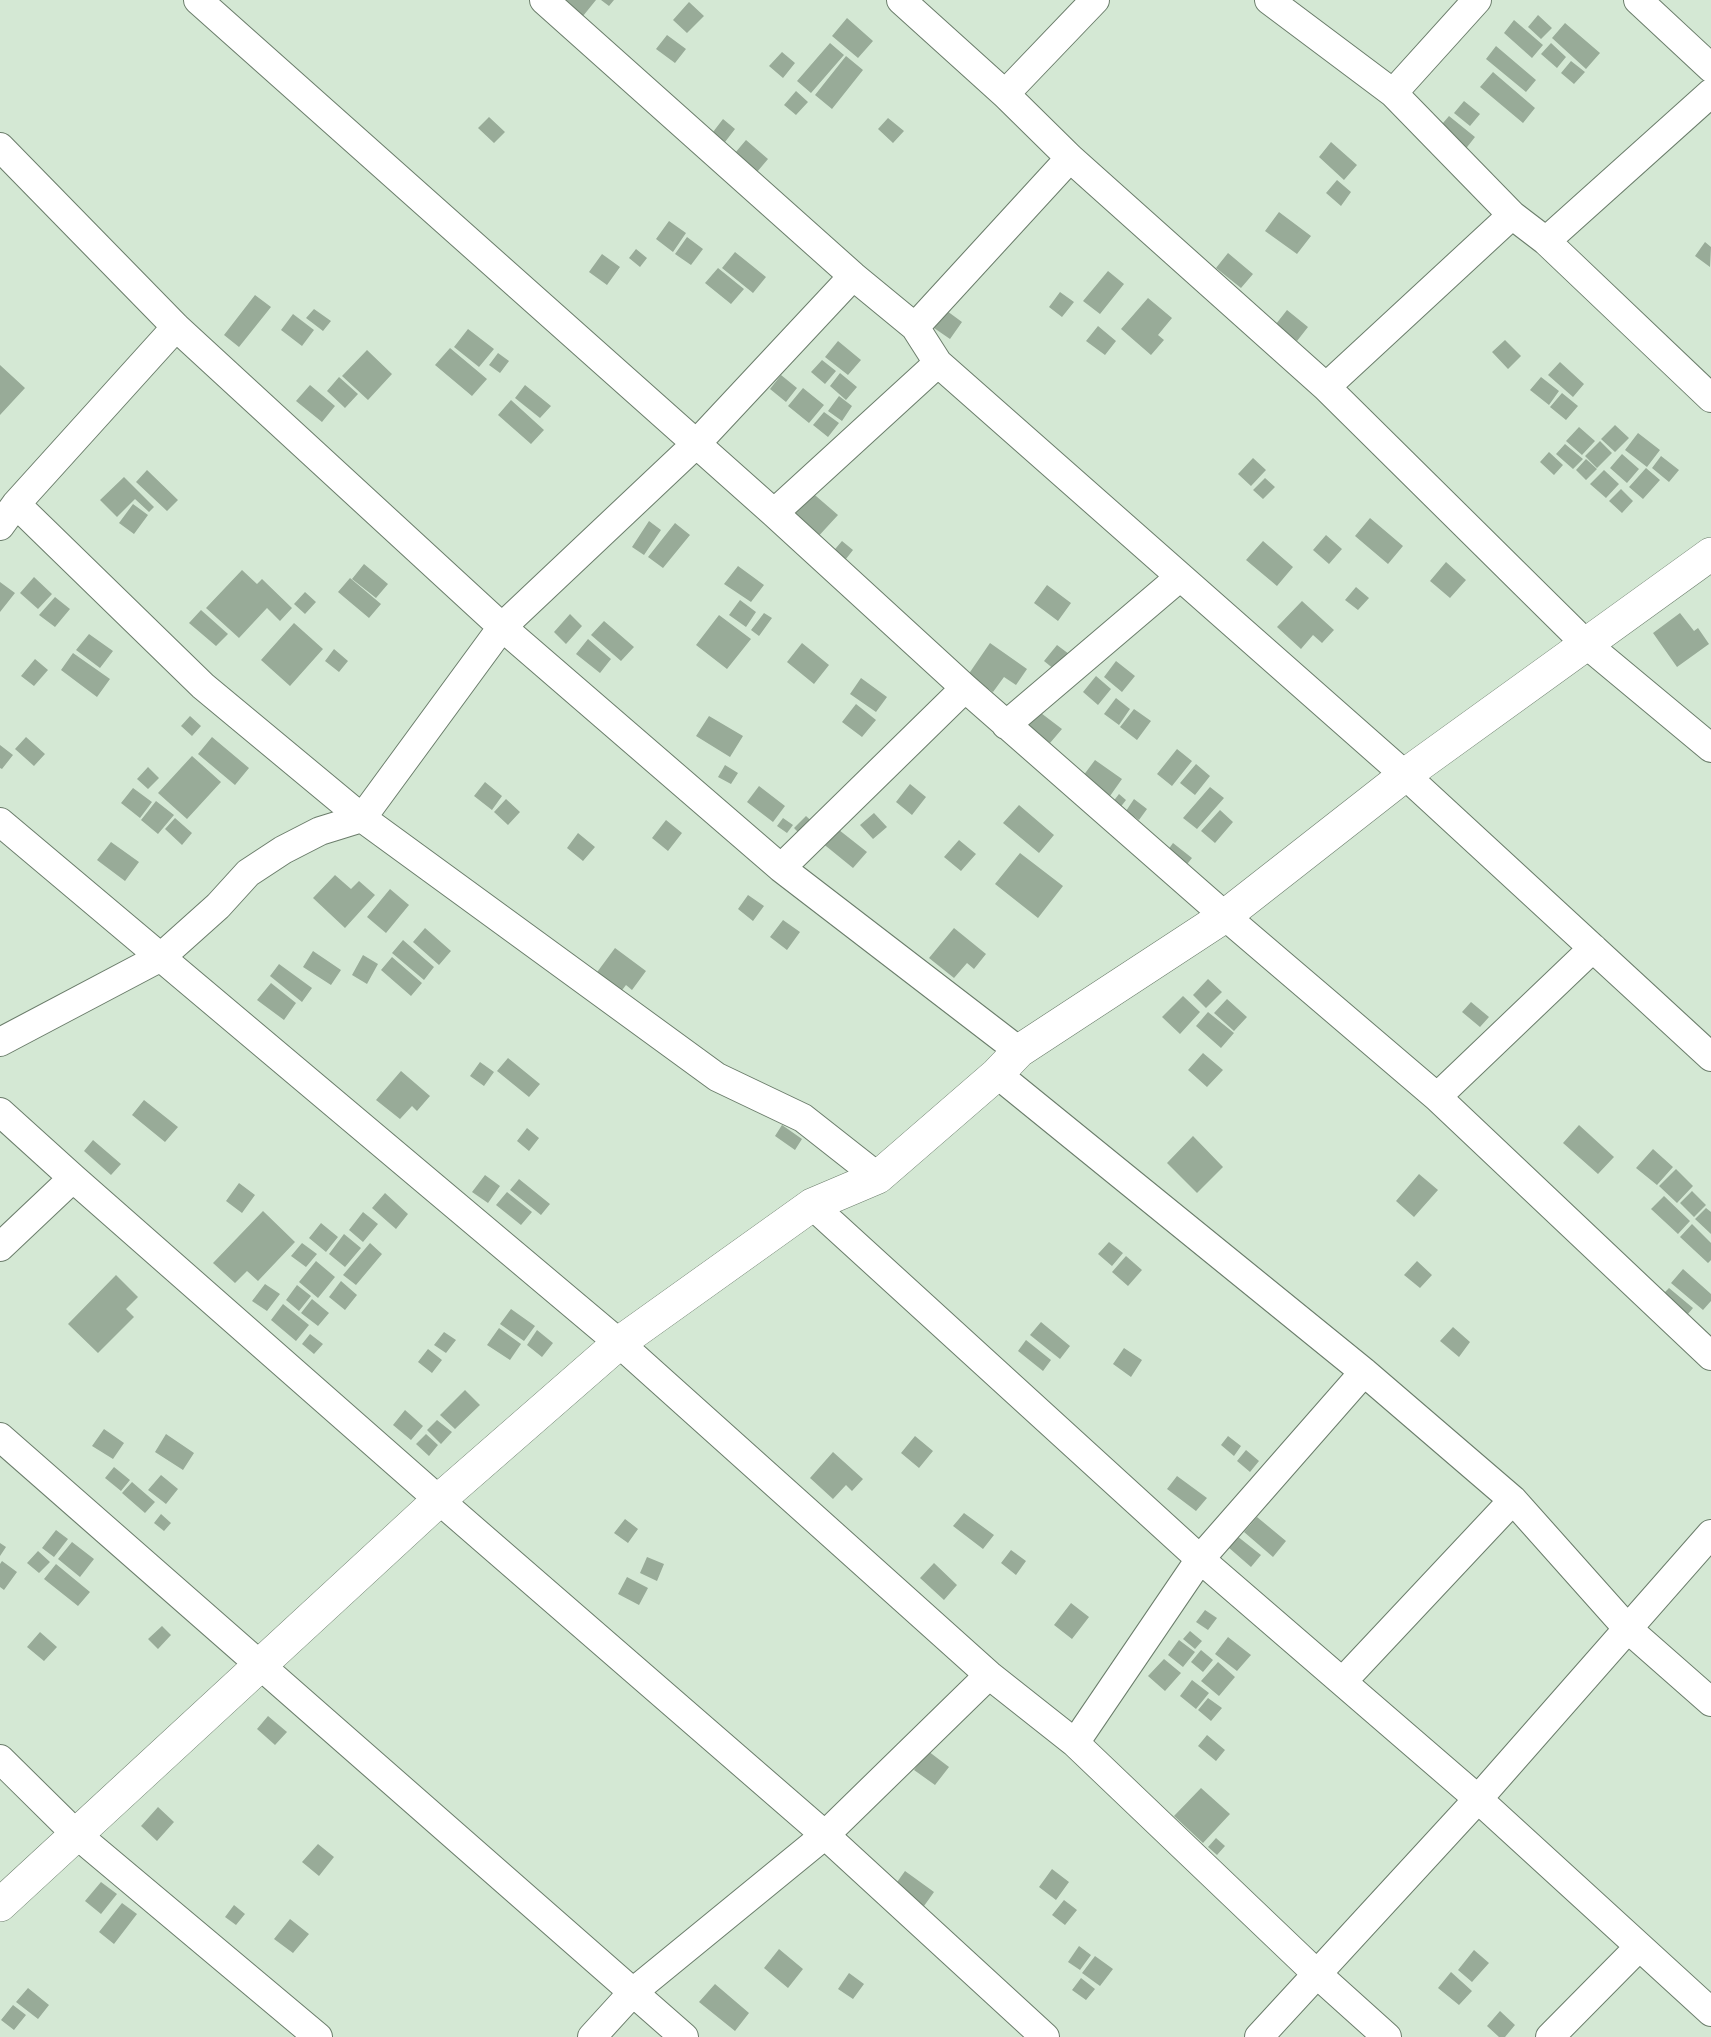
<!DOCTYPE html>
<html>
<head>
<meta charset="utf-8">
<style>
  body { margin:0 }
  canvas { display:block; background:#d4e8d4 }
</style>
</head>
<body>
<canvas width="1711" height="2037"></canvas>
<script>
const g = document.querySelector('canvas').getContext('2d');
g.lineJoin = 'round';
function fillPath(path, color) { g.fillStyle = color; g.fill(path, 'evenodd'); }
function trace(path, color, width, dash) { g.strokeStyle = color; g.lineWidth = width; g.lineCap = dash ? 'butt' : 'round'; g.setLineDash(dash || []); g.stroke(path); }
fillPath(new Path2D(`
  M563,0h33l-13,16z
  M601,0h13l-5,6z
  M689,2l15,14 -17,17 -14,-13z
  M1538,15l14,13 -11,11 -13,-12z
  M847,18l26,23 -15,17 -26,-22z
  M1514,20l29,25 -11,13 -28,-25z
  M1565,23l35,30 -14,16 -34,-31z
  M667,35l19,14 -11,14 -19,-14z
  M830,43l14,12 -33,38 -14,-12z
  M1551,43l15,14 -9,11 -16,-14z
  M1496,46l40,34 -10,12 -40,-33z
  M782,52l13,11 -12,15 -14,-12z
  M846,56l17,14 -31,39 -17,-14z
  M1571,61l14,11 -11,12 -13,-11z
  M1493,72l42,36 -12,15 -43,-36z
  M796,91l12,11 -12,13 -12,-10z
  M1464,101l16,13 -10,12 -16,-13z
  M1449,116l26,21 -11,14 -27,-21z
  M489,117l16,15 -11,11 -16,-15z
  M888,118l16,13 -11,12 -15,-14z
  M723,119l12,10 -10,13 -12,-10z
  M746,140l22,19 -11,13 -22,-19z
  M1331,142l26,23 -13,15 -25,-23z
  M1337,180l14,12 -10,14 -15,-13z
  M1279,212l32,24 -14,18 -32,-23z
  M669,221l17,12 -13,19 -17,-13z
  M687,237l16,12 -12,16 -16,-11z
  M1705,242l6,5 -1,20 -15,-11z
  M636,249l11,9 -7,9 -11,-9z
  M735,252l31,25 -13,16 -31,-25z
  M1228,253l25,21 -12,14 -25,-20z
  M602,254l18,13 -13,18 -18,-13z
  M718,268l26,21 -13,15 -26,-21z
  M1108,271l16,13 -24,30 -17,-13z
  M1060,292l14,10 -12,15 -13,-10z
  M255,295l16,12 -32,40 -15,-12z
  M1148,298l24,20 -14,17 6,5 -13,15 -30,-26z
  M314,309l17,12 -8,10 -17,-13z
  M1287,310l21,17 -11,14 -21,-17z
  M947,311l15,11 -12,17 -16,-11z
  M293,314l21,16 -12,16 -21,-16z
  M1098,326l18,15 -11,14 -19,-14z
  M468,329l26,20 -15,18 -25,-20z
  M1505,340l16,16 -13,13 -16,-17z
  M838,341l23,19 -13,15 -23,-18z
  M450,348l37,31 -15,17 -37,-31z
  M367,350l25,24 -24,26 -26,-24z
  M498,353l11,8 -9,12 -11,-8z
  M822,360l14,11 -11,13 -14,-12z
  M1560,362l24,22 -11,13 -25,-22z
  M0,365l25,23 -25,27z
  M840,373l17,14 -11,13 -16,-14z
  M781,375l16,13 -11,14 -16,-13z
  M339,377l19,17 -13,14 -18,-17z
  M1541,377l18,14 -10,14 -19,-15z
  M310,385l25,21 -13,16 -26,-21z
  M525,385l26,21 -11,12 -25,-20z
  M803,388l21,17 -15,18 -21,-17z
  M1562,393l16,13 -12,14 -16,-13z
  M839,396l13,10 -10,15 -14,-10z
  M511,400l33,30 -13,14 -33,-29z
  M824,412l15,11 -11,14 -15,-12z
  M1615,425l14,13 -14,14 -14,-13z
  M1579,427l16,14 -13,14 -16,-14z
  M1638,433l22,17 -13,17 -22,-17z
  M1600,441l12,12 -15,15 -12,-12z
  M1565,444l18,15 -10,10 -17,-15z
  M1549,452l14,13 -9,10 -14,-13z
  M1622,454l17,15 -12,14 -17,-15z
  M1661,456l18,14 -10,12 -17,-14z
  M1253,458l13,12 -15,16 -13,-12z
  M1586,459l11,10 -11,11 -10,-10z
  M1646,468l14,12 -17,19 -14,-12z
  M147,470l31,30 -11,11 -31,-29z
  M1604,470l15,14 -13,14 -16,-14z
  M124,477l30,30 -5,5 -14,-13 -18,18 -17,-17z
  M1265,478l10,9 -12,12 -10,-9z
  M1621,489l12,12 -11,12 -13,-12z
  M809,490l29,25 -23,25 -29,-26z
  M133,504l15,11 -14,19 -15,-11z
  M1370,518l33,28 -15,18 -33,-28z
  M649,521l12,9 -17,25 -12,-8z
  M675,523l15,12 -27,33 -15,-11z
  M1326,535l16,14 -13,15 -16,-14z
  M842,541l11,9 -11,14 -12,-9z
  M1263,541l30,26 -16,19 -31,-26z
  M1446,562l20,18 -16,18 -20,-17z
  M364,564l24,20 -12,14 -24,-19z
  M738,566l26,19 -13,17 -27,-18z
  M242,570l15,14 5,-5 30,29 -12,13 -13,-13 -28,30 -33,-30z
  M34,577l18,17 -14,15 -18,-16z
  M350,578l31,26 -12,14 -31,-26z
  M0,582l15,11 -15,19z
  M1047,585l24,18 -13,18 -24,-18z
  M1356,587l13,11 -11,12 -13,-10z
  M305,592l11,10 -11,12 -11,-10z
  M55,597l15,12 -15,18 -16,-12z
  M740,600l16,12 -10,15 -17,-12z
  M1302,601l32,29 -12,13 -9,-8 -12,14 -24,-22z
  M201,610l27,24 -12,12 -27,-23z
  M764,613l8,5 -13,18 -8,-6z
  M1680,613l14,18 4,-3 11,16 -32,23 -24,-34z
  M570,614l12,12 -16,18 -12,-12z
  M719,615l32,24 -24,30 -31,-24z
  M604,621l30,26 -13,14 -30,-26z
  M294,623l29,26 -33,37 -29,-26z
  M89,634l24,17 -13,17 -24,-18z
  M588,639l23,20 -11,14 -24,-19z
  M802,643l27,22 -15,19 -27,-22z
  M990,643l37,26 -11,16 -12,-8 -11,15 -25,-17z
  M1057,645l16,12 -13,17 -16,-13z
  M334,649l14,12 -9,11 -14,-11z
  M73,653l37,26 -13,18 -36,-27z
  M35,659l13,11 -14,16 -13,-10z
  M1116,661l19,15 -13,16 -18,-15z
  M1096,676l15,13 -13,16 -15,-13z
  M861,678l26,19 -11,15 -26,-18z
  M1116,698l14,11 -11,16 -15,-11z
  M856,704l20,16 -14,17 -20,-15z
  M1134,709l17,12 -14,19 -17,-13z
  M1037,710l25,19 -12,14 -24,-19z
  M190,716l11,10 -9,10 -11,-10z
  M709,716l34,20 -13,21 -34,-21z
  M26,737l19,17 -11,12 -19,-17z
  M212,737l37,31 -14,17 -37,-31z
  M0,745l13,10 -11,14 -2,-1z
  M1177,749l15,12 -20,25 -15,-12z
  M192,756l29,26 -34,37 -29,-26z
  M1095,760l27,19 -12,17 -27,-20z
  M1196,764l14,12 -15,19 -15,-12z
  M725,765l13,8 -7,11 -13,-7z
  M148,767l11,11 -11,11 -11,-10z
  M485,782l17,14 -10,14 -18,-14z
  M910,784l16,13 -14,18 -16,-13z
  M759,786l26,20 -12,16 -26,-20z
  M1210,787l14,11 -27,31 -14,-11z
  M133,788l19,14 -12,16 -19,-15z
  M1119,794l7,6 -7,9 -7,-6z
  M506,799l14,13 -12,13 -14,-13z
  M1134,799l13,10 -8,11 -13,-9z
  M156,801l18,14 -16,19 -17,-14z
  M1019,805l35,30 -15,18 -36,-30z
  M1220,810l13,12 -18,21 -14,-12z
  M874,813l13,14 -14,12 -13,-14z
  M806,816l12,11 -12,13 -12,-12z
  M175,818l17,15 -10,12 -17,-16z
  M783,818l10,7 -6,8 -10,-7z
  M666,820l16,13 -14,18 -16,-13z
  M834,826l33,26 -14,16 -32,-26z
  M578,833l17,14 -12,14 -16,-13z
  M959,840l17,14 -15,17 -17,-14z
  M111,842l28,20 -14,19 -28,-21z
  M1173,843l19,15 -8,10 -19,-14z
  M1020,853l43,33 -25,32 -43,-34z
  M335,875l16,14 8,-8 16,14 -30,33 -32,-30z
  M390,889l19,16 -23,28 -19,-16z
  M748,895l16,11 -11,15 -15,-12z
  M783,920l17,12 -13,18 -17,-13z
  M425,928l26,23 -12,14 -26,-23z
  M954,928l32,26 -12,15 -7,-6 -13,15 -25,-20z
  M403,940l31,27 -10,13 -32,-27z
  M615,948l31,23 -14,19 -6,-5 -10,13 -24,-19z
  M313,951l28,19 -10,15 -28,-18z
  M363,955l15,9 -11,20 -15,-9z
  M392,957l30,26 -11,13 -30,-26z
  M279,964l33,24 -10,14 -32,-26z
  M1208,979l14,13 -16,16 -13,-13z
  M271,983l25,20 -12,17 -27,-20z
  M1183,996l17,16 -20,22 -18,-17z
  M1227,999l20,18 -13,14 -20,-18z
  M1471,1002l18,15 -9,10 -18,-15z
  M1208,1012l26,21 -13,15 -25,-22z
  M1203,1053l20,17 -16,17 -19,-17z
  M508,1058l32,26 -11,13 -32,-26z
  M480,1062l14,10 -10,14 -14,-10z
  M401,1071l29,25 -13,15 -5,-5 -12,13 -24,-19z
  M144,1100l34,27 -13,15 -33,-27z
  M782,1125l20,14 -7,11 -20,-14z
  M1579,1125l35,32 -16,17 -35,-31z
  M527,1128l12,10 -10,13 -12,-10z
  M1193,1136l30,31 -26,26 -30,-30z
  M93,1140l28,24 -10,11 -27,-24z
  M1653,1149l20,18 -16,18 -21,-17z
  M1676,1169l17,17 -16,17 -18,-17z
  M1419,1174l19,16 -24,27 -18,-16z
  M485,1175l15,11 -12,17 -16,-11z
  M519,1179l31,25 -9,11 -31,-25z
  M239,1183l16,12 -13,18 -16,-12z
  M1692,1191l14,14 -12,12 -14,-14z
  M507,1192l25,20 -11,13 -25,-20z
  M385,1193l23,21 -12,15 -24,-21z
  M1664,1196l26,25 -12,13 -27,-25z
  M1706,1208l5,4v22l-16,-15z
  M263,1211l32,31 -37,39 -11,-10 -12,12 -22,-20z
  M363,1212l15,12 -15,18 -14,-12z
  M321,1223l17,14 -12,15 -17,-14z
  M1692,1224l19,19v17l-3,3 -28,-26z
  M344,1234l17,14 -16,19 -16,-13z
  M1109,1242l14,11 -11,13 -14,-12z
  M302,1243l15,11 -11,13 -15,-11z
  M370,1243l12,11 -26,31 -13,-10z
  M1126,1256l16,14 -14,16 -16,-14z
  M316,1261l19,16 -17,21 -19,-16z
  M1417,1261l15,14 -12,13 -16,-13z
  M1683,1269l28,25v7l-8,9 -32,-27z
  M116,1275l22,22 -12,12 8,8 -36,36 -30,-29z
  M341,1281l16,14 -12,15 -16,-13z
  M265,1284l15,10 -13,17 -15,-10z
  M297,1285l14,11 -12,15 -13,-11z
  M1669,1288l24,20 -11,13 -25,-21z
  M312,1299l17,14 -11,13 -17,-13z
  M283,1304l26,21 -13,16 -25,-21z
  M511,1309l24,17 -11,15 -24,-17z
  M1041,1322l29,24 -10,13 -30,-24z
  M1453,1327l17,15 -11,15 -19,-16z
  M499,1328l22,16 -11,16 -23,-15z
  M537,1330l16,13 -11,14 -15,-12z
  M444,1332l12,8 -10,13 -12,-8z
  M310,1334l13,10 -9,10 -12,-10z
  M1026,1340l25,20 -8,11 -25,-20z
  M1124,1348l18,12 -11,17 -18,-13z
  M428,1349l14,11 -10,13 -14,-11z
  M465,1390l15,15 -25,24 -15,-14z
  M405,1410l18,16 -12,14 -18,-15z
  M437,1420l15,12 -11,12 -14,-14z
  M104,1429l20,14 -11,16 -21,-13z
  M166,1434l28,19 -11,17 -28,-18z
  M426,1434l12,11 -9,11 -13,-12z
  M915,1436l18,15 -14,17 -18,-15z
  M1228,1436l13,10 -7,10 -13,-11z
  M1246,1450l13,11 -9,11 -13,-11z
  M833,1452l30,27 -11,12 -6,-6 -13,14 -23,-21z
  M114,1467l16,13 -9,11 -16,-13z
  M161,1475l17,14 -12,15 -18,-14z
  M1177,1476l30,22 -11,13 -29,-22z
  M132,1482l23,20 -10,11 -23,-20z
  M964,1513l30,22 -11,14 -30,-23z
  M161,1514l10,9 -7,8 -10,-8z
  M1257,1517l29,24 -13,16 -29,-25z
  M625,1519l13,10 -10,14 -14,-10z
  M56,1530l12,9 -14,18 -12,-9z
  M1237,1536l24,19 -10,12 -23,-20z
  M72,1542l22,17 -14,18 -22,-18z
  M0,1543l6,4 -6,9z
  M1011,1550l15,11 -10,14 -15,-12z
  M38,1551l12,11 -11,11 -12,-10z
  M647,1557l17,7 -7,17 -17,-8z
  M2,1561l15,11 -13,18 -4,-3v-23z
  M934,1563l23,22 -13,15 -24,-22z
  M56,1564l34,28 -12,14 -34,-27z
  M627,1577l21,11 -9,17 -21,-11z
  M1071,1603l18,14 -17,22 -18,-14z
  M1205,1610l12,8 -9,12 -12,-8z
  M162,1626l9,9 -13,14 -10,-10z
  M1190,1631l12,10 -7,8 -12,-10z
  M40,1632l17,15 -13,14 -17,-14z
  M1228,1637l23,18 -14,16 -22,-17z
  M1179,1640l16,12 -12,15 -15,-12z
  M1201,1650l12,10 -10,12 -12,-10z
  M1164,1659l17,14 -16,18 -17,-15z
  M1218,1662l17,15 -16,19 -18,-15z
  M1192,1680l17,13 -13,16 -16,-13z
  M1208,1698l14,10 -11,13 -13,-11z
  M268,1716l19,16 -12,13 -18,-16z
  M1207,1735l18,15 -9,11 -18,-15z
  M928,1751l21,16 -14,18 -21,-15z
  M1201,1788l29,26 -27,29 -29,-27z
  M158,1807l16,15 -17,19 -16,-15z
  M1216,1838l9,8 -8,9 -9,-8z
  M318,1844l16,13 -15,19 -17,-14z
  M1052,1869l17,13 -13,18 -17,-13z
  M905,1871l29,21 -10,14 -29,-21z
  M101,1882l16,12 -16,20 -16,-13z
  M1064,1900l13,10 -12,15 -13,-10z
  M122,1903l15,11 -23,30 -15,-12z
  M234,1905l11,9 -9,11 -11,-8z
  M290,1919l19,15 -16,19 -19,-14z
  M1079,1946l12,9 -11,15 -12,-8z
  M779,1949l24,20 -15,19 -24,-20z
  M1474,1950l15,13 -17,19 -14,-12z
  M1095,1956l18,13 -13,17 -18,-13z
  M1451,1972l21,19 -13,14 -21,-17z
  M849,1973l15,11 -11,15 -15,-10z
  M1081,1978l14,11 -9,11 -14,-10z
  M715,1984l34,29 -14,18 -36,-29z
  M28,1988l21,17 -11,14 -22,-17z
  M13,2005l13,10 -12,15 -13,-10z
  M1500,2011l15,14 -10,12h-6l-12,-11z`), '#98ab98');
const street = new Path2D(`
  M198,0l576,513 191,175 260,228 212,181 274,259
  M544,0l309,276 62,51 23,36 467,412 306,282
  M901,0l104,94 65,64 256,229 260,257 125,104
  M1269,0l124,93 119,122 34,26 165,157
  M1638,0l73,68
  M1393,93l84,-93
  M1005,94l90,-94
  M0,147l176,180 326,300 279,241 238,183
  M1546,241l165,-148
  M915,327l155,-169
  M1326,387l186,-172
  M16,504l187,182 159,132 355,259 86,41 75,59
  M774,513l164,-150
  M0,526l16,-22 160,-177
  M1006,725l174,-148
  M0,822l619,521 370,332 86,68 242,231 70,63
  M781,868l184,-180
  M0,1042l161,-85 57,-51 30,-33 35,-23 37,-19 42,-13 140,-191 194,-183 157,-168
  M997,1074l367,298 149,128 115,129 83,73
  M1437,1097l156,-149
  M0,1112l73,66 366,322 386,335 220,202
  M812,1205l388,354 278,240 233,213
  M0,1247l73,-69
  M0,1437l684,600
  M1343,1681l170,-181
  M1075,1743l125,-184 164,-187
  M0,1759l76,75 242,203
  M592,2037l41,-45 192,-157 164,-160
  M1259,2037l219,-238 233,-265
  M1550,2037l89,-90`);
const secondary = new Path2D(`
  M0,1905l439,-405 180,-157 193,-138 66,-28 119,-103 22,-23 206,-135 180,-141 306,-221`);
trace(street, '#6b7d6b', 30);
trace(secondary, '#6b7d6b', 34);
trace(street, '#fff', 28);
trace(secondary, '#fff', 33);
</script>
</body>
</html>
